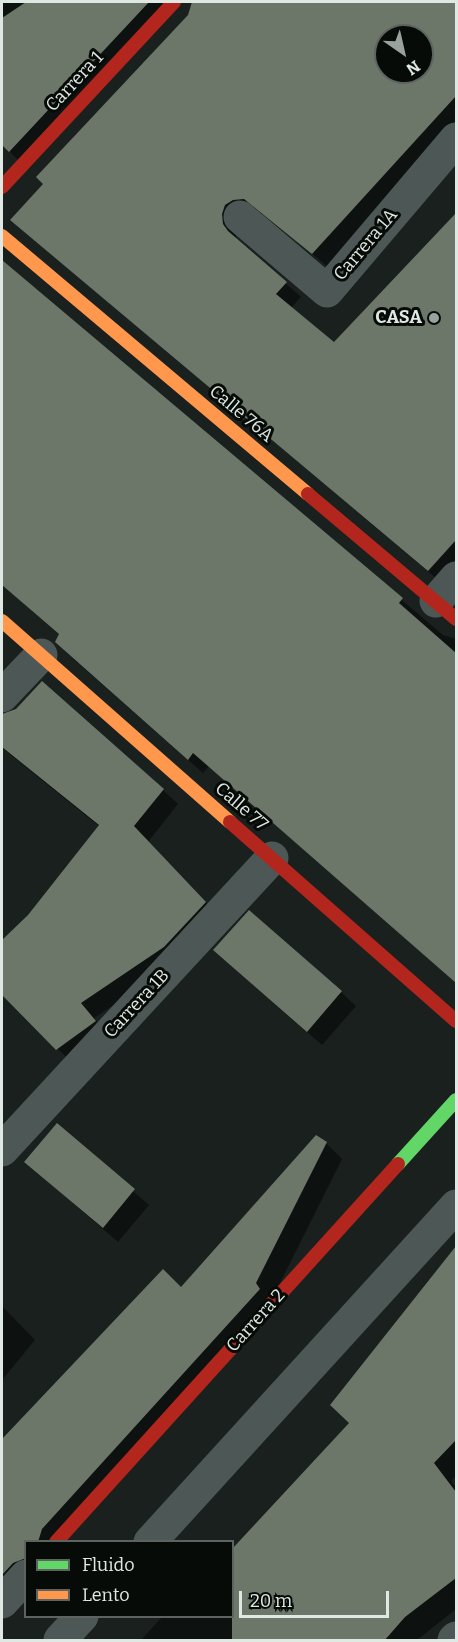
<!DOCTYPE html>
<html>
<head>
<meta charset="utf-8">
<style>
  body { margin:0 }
  #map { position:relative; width:458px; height:1642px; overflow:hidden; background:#1a201d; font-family:Bitter,serif }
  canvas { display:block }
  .frame { position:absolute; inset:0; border:3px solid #dfe8e2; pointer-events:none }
  .legend { position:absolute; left:24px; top:1540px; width:210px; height:78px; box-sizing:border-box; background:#060b08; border:2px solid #5d635f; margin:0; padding:8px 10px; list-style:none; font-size:18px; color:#dfe8e2 }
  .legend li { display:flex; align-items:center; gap:12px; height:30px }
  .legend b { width:30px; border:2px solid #5d635f }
  .north { position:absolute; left:374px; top:24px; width:60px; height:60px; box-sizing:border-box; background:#060b08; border:2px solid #5d635f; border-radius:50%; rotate:146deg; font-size:16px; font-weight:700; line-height:24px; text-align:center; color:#dfe8e2 }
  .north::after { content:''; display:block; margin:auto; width:21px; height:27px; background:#9aa29d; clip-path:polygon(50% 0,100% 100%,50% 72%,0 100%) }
  .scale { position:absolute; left:239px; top:1591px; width:150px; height:27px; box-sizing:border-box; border:3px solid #dfe8e2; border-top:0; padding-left:8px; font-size:18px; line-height:21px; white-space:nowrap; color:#dfe8e2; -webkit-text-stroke:4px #060b08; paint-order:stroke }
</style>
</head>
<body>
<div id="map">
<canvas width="458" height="1642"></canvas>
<div class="frame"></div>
<ul class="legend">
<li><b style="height:8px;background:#63d668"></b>Fluido</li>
<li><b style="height:8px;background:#ff974d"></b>Lento</li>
</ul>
<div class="north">N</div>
<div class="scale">20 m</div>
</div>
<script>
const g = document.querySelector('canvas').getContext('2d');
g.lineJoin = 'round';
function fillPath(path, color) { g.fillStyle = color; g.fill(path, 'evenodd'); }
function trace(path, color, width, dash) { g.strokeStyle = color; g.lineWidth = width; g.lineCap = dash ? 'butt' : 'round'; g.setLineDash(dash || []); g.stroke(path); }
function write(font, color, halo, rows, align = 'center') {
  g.font = font + ' Bitter,serif'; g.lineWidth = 6; g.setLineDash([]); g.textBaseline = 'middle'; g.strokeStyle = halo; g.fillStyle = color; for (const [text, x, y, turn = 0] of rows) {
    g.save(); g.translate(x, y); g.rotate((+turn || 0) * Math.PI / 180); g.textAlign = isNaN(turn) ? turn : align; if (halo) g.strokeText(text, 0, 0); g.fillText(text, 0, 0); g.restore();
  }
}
fillPath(new Path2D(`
  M2,2h176l-154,164 -22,-22z
  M194,2h262v124l-128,141 -60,-50 -8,-4 -24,15v11l65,58 -10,11 43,36 122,-128v366l-7,7 -422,-355 162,-218zM386,36h36v36h-36z
  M2,262l441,373 13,4v344l-247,-217 -6,7 -132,-116 -15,-15 4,-7 -58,-51z
  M2,715l161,75 15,14 -30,38 72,75 -42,45 -84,56 15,18 -37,27 -70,-70v-51l27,-26 71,-89 -98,-79z
  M230,964l111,28 15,14 -34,39z
  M57,1125l92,80 -31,37 -92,-80z
  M326,1143l16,16 -71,142 -209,241h-36v40l-24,19v-166l2,3 178,-149z
  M447,1261l9,10v205l-5,5 5,7v121l-39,31h-276l22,-24h69z
  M2,1306l33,34 -33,40z`), '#0007');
fillPath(new Path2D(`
  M26,2h123l-140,150 -7,-7v-127z
  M192,2h264v94l-144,158 -68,-55 -11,1 -8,5 -3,9 1,10 5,7 59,51 -11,12 58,48 122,-129v327l-28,31 -418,-351 33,-36 -7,-7 152,-162zM386,36h36v36h-36z
  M2,260l401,338 -4,5 57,50v330l-263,-230 -5,7 -133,-118 4,-8 -57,-49z
  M42,681l122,108 -30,37 72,76 -42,45 -83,56 15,18 -40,29 -54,-55v-55l26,-25 71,-90 -97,-78v-33l14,-5z
  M249,910l93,81 -35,41 -94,-82z
  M57,1123l78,66 -32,39 -79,-66z
  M316,1135l11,7 -71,141 4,6 -218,240 -4,13h-12v16l-13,5 -11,12v-136l161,-170 18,18z
  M456,1246v194l-22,23 22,29v86l-51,39 -21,24h-152v-92l117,-126 -19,-18z`), '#6c7669');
trace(new Path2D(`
  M240,217l87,74 129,-152
  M436,601l20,-23
  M2,696l39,-41
  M2,1150l270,-292
  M150,1542l306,-336
  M2,1602l24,-26
  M60,1640l22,-24
  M454,1640l2,-2`), '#4d5856', 33);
trace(new Path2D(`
  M398,1164l58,-64`), '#63d668', 14);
trace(new Path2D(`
  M2,236l306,258
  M2,621l228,201`), '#ff974d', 14);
trace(new Path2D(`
  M2,187l172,-185
  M308,494l148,125
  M230,822l226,199
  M56,1542l342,-378`), '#b3261e', 14);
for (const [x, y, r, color] of [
  [434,318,6,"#9aa29d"]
]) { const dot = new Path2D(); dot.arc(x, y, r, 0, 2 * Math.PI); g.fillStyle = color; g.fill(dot); trace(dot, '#060b08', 2); }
write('18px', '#dfe8e2', '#060b08', [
  ["Carrera 1",75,82,-47],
  ["Carrera 1A",366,245,-50],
  ["Calle 76A",241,414,40],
  ["Calle 77",241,807,41],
  ["Carrera 1B",137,1004,-47],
  ["Carrera 2",256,1321,-48]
]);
write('bold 18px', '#dfe8e2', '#060b08', [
  ["CASA",422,318]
], 'right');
</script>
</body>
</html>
